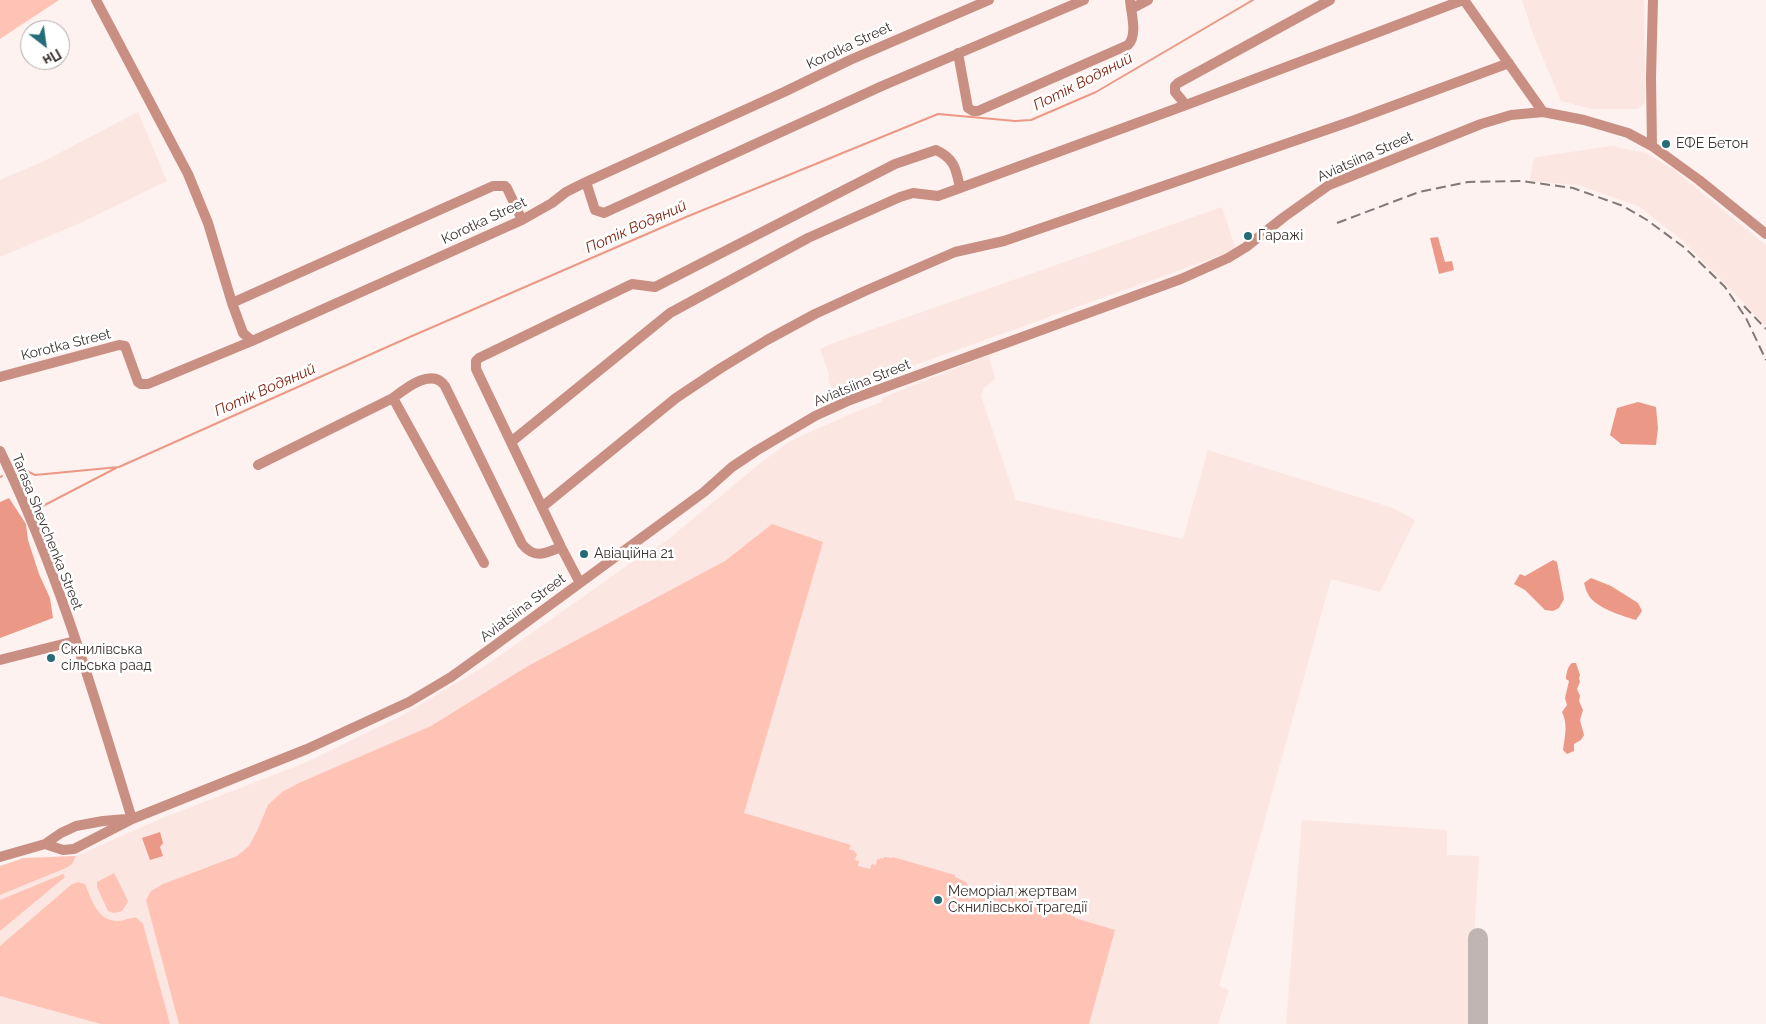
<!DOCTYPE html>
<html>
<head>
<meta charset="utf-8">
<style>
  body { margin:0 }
  #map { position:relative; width:1766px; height:1024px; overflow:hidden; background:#fdf2ef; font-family:Raleway,sans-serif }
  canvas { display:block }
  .north { position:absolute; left:20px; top:20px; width:50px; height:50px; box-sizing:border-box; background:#fff; border:1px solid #b1adac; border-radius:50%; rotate:150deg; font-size:14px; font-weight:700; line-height:20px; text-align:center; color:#3d3330 }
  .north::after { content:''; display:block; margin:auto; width:18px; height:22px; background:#256c79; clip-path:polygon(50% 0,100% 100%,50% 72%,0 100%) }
</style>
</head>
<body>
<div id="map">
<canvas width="1766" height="1024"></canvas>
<div class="north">Пн</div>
</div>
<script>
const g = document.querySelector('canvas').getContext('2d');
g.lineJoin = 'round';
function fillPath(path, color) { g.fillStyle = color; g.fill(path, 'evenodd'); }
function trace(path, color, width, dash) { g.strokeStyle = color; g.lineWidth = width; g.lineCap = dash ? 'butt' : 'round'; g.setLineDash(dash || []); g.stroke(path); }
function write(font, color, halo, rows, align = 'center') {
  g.font = font + ' Raleway,sans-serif'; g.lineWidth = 5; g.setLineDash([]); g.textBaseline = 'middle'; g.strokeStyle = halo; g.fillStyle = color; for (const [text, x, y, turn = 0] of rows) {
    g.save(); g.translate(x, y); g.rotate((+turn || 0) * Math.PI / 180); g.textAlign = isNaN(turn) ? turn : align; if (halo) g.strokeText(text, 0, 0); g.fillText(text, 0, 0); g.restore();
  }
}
fillPath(new Path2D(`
  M1522,0h122l1,103 -7,6h-47l-30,-8 -27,-64z
  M138,112l29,69 -87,42 -80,34v-77l44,-19z
  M1611,146l35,7 27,16 93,76v81l-84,-86 -44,-34 -60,-21 -48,-4 3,-20 4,-4z
  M1222,207l14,43 -402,144 -6,-14 1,-6 -9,-25 16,-7z
  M989,355l6,24 -12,10 -2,7 35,104 167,39 25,-89 185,58 22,12 -35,72 -49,-13 -112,407 10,4 -11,34h-1218v-158l24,-8 52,-2 84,-37 147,-57 96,-47 85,-51 147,-104 30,-18 94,-78 33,-24 61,-27 29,-11v-4z
  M1302,820l145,10v25l32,1 -7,113 -1,55h-185z`), '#fce6e1');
fillPath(new Path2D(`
  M0,0h59l-59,39z
  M772,524l51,18 -79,271 107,32 -2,4 6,2v2l2,1 -2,6 4,1 -1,5 12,3 2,-5 4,1 1,-6 2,1 1,-2 3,1 1,-2 8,1 1,-1 62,18v2l11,5v2l2,1 -2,6 16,5 2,-7 2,1 1,-2 6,2 1,-2 5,1 1,-2 76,23 -1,8 40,12 -26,94h-910l-33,-124 5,-9 12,-7 74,-28 12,-10 8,-15 11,-26 14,-13 19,-10 130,-56 97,-60 197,-105z
  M76,856l-4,8 -6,4 -66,27v-29l24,-8z
  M114,873c5,10 10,18 14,29l-6,9 -8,2 -6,-2 -11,-24v-5z
  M63,874l2,3 -65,54v-31z
  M78,882l7,2c7,16 12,37 33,37 7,0 12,-4 19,-3l6,6 27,100h-69l-101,-28v-50l72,-62z`), '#ffc3b6');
fillPath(new Path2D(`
  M1438,237l7,25 7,-1 2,9 -15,4 -9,-36z
  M1638,402l18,5 2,21 -2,17 -35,-1 -11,-9 7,-27z
  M9,498l17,26 2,16 11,34 11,24 3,20 -53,20v-136z
  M1553,560l4,2 7,37 -5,9 -6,3 -8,-1 -20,-20 -11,-6 6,-10 5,2z
  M1591,578l20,8 27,17 4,8 -6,9c-14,-4 -42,-13 -48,-26 -2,-3 -3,-8 -4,-11z
  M1572,663h4l4,12 -1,3 1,4 -3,7 3,7 -1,5 4,9 -3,10 4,15 -3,5 -7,4v7l-7,3 -4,-4c2,-14 5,-26 -1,-38l5,-7 -2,-7 4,-17 -3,-2c0,-6 2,-13 6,-16z
  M160,832l3,11 -3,4 3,9 -13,4 -8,-22z`), '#ec9886');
trace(new Path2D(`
  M21,468l14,7 84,-8 277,-124 290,-126 252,-103 77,7 16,-1 65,-28 157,-92
  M0,477l2,-1
  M39,508l77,-40`), '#ec9886', 2);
trace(new Path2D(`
  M1478,938v86`), '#c0b5b2', 20);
trace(new Path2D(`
  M96,0l92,174 20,49 24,80 11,30 9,8
  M1464,0l79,112
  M1131,9l17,-9
  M958,53l10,55 5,3h5l150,-66c10,-10 3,-32 2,-45
  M1186,105l-11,-13v-6l3,-3 152,-83
  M1652,146l-1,-69 2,-77
  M586,182l9,28 9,3 278,-127 202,-86
  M232,303l261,-117h12l2,2 15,32
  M0,377l119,-32 6,1 13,36 3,2h7l104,-43 270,-121 30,-17 14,-11 20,-10 198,-90 66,-32 139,-60
  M393,398l91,165
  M511,442l159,-129 138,-75 92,-41 13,-4 25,3 22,-8 226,-83 277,-105
  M0,451c57,117 94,244 132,368
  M258,465l135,-67c13,-10 39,-31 52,-12l77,158c12,15 23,10 39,3
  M542,507l134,-109 45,-30 46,-28 48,-26 50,-23 90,-39 49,-11 348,-120 157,-58
  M580,583l-19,-36 -85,-178v-8l3,-3 153,-74 23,3 240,-123 41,-14c19,9 20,19 24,38
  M0,660l75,-19
  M45,844l18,6 11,-1 58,-30 175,-70 102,-47 42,-25 39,-28 214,-157 28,-25 24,-16 59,-35 35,-16 331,-121 47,-21 18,-11 38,-30 45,-32 152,-61 30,-9 32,-3 41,8 44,13 24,13 47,34 67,54
  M0,857l45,-13 16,-11 15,-7 27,-5 23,-2`), '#c98f82', 10);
trace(new Path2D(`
  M1337,223l82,-31 49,-10 53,-1 52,7 50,18 24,14 38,28 40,39 21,31 20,42
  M1744,306l22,23`), '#827875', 2, [10, 5]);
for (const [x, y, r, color] of [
  [1666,144,5,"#256c79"],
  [1248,236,5,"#256c79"],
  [584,554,5,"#256c79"],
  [51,658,5,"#256c79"],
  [938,900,5,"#256c79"]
]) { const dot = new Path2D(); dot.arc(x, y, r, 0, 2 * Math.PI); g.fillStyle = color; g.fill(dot); trace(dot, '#fff', 2); }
write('14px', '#3d3330', '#fff', [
  ["Korotka Street",849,46,-25],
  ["Aviatsiina Street",1365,157,-24],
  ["Korotka Street",484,221,-25],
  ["Korotka Street",66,345,-14],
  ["Aviatsiina Street",862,383,-22],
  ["Tarasa Shevchenka Street",47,532,68],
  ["Aviatsiina Street",523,608,-37]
]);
write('14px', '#3d3330', '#fff', [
  ["ЕФЕ Бетон",1676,144],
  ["Гаражі",1258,236],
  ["Авіаційна 21",594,554],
  ["Скнилівська",61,650],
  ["сільська раад",61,666],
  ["Меморіал жертвам",948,892],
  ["Скнилівської трагедії",948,908]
], 'left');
write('italic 15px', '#832210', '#fff', [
  ["Потік Водяний",1083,82,-27],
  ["Потік Водяний",636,227,-24],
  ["Потік Водяний",265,390,-24]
]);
</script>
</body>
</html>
